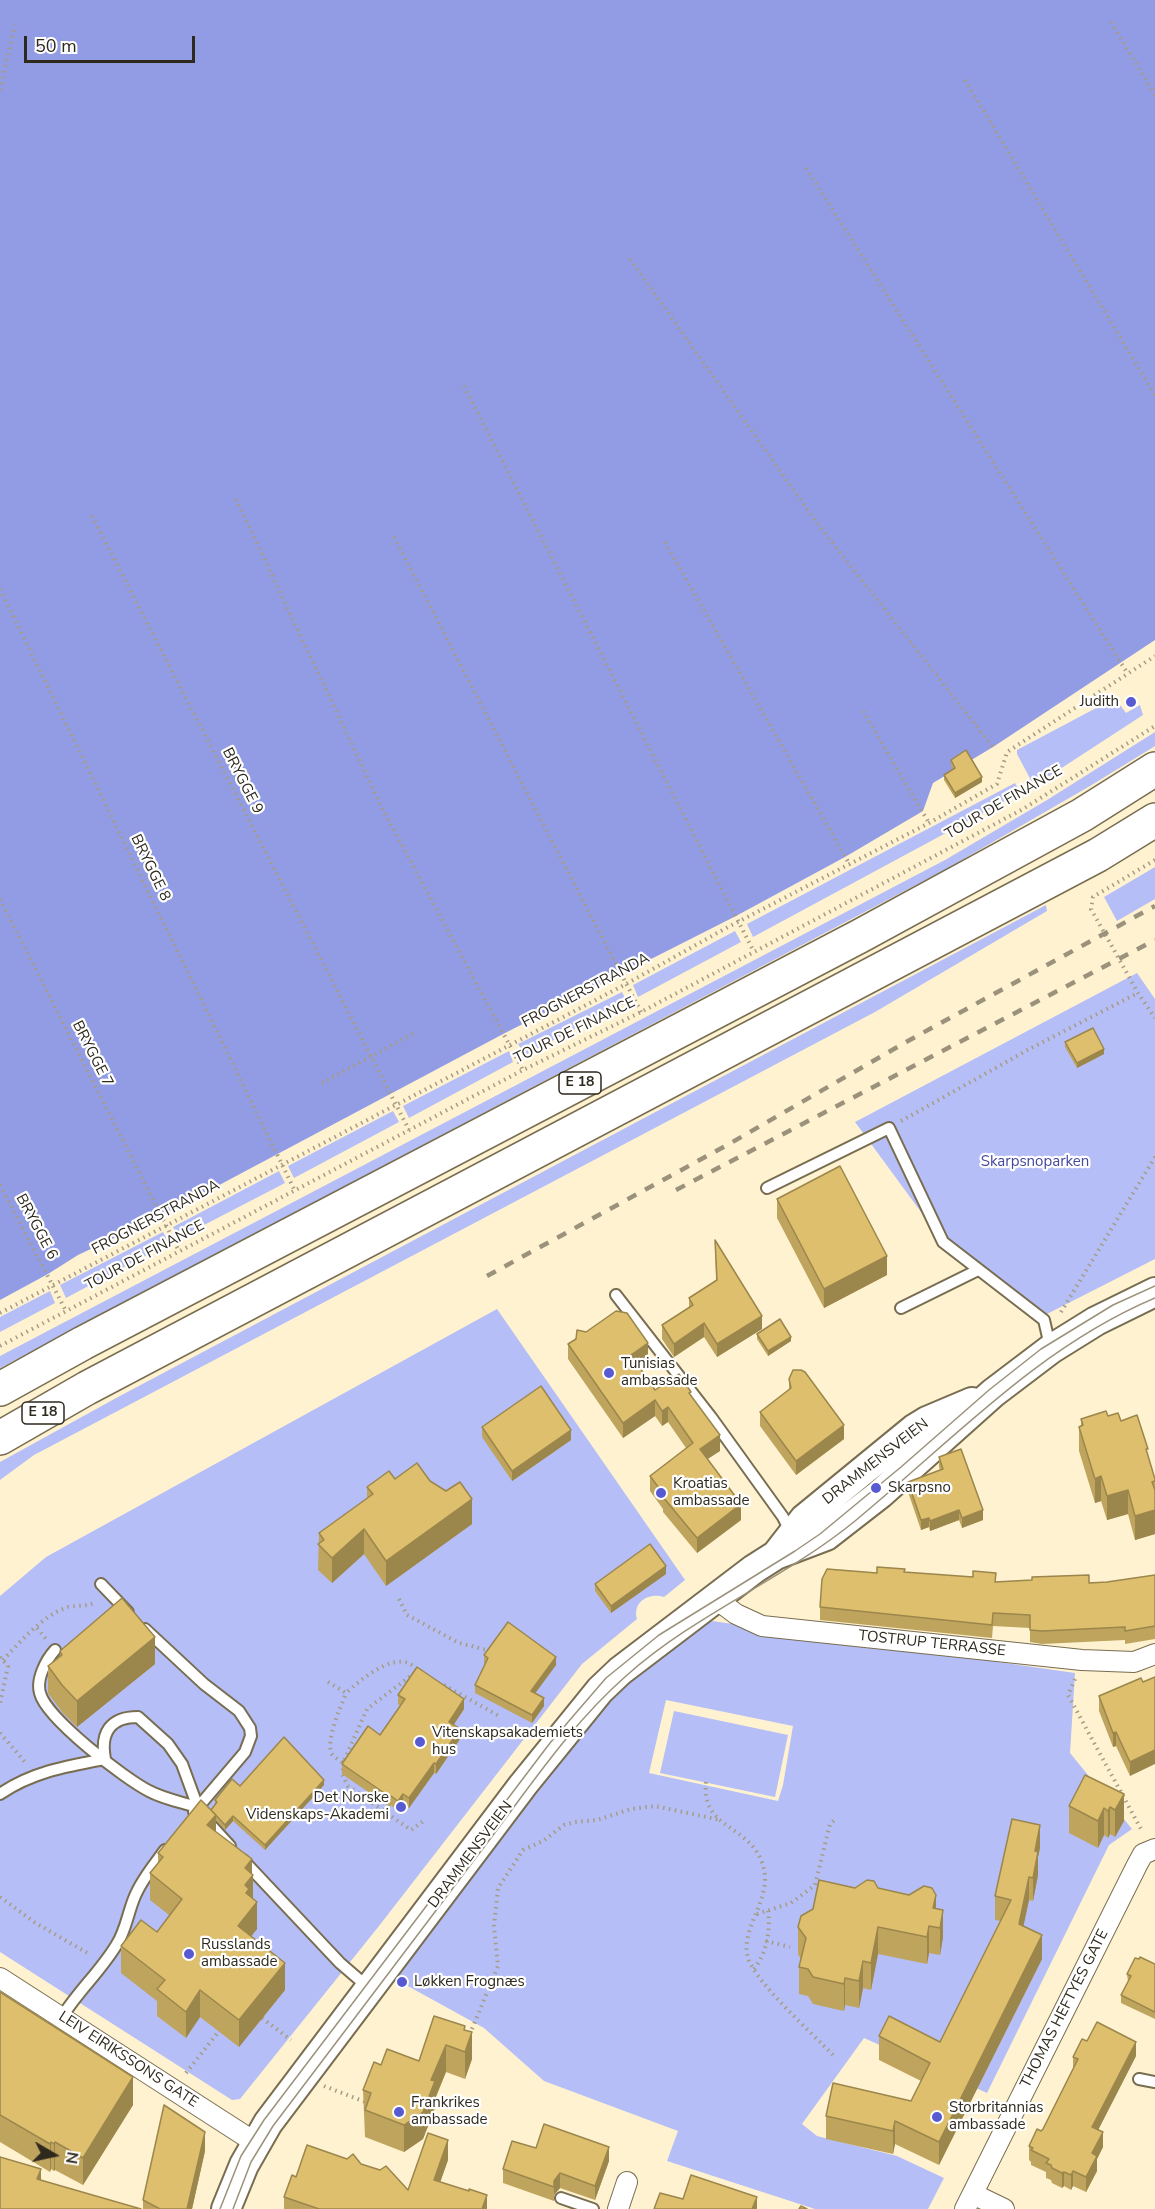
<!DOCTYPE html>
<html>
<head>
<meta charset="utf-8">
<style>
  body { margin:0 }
  #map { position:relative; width:1155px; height:2209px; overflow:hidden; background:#fff2d1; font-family:"Nunito Sans",sans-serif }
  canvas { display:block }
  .north { position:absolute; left:24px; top:2125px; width:60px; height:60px; -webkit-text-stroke:4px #fff; paint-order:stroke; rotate:99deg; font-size:16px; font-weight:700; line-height:24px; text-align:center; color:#2e291d }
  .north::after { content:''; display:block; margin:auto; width:21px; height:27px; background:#2e291d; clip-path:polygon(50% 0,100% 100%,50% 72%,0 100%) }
  .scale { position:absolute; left:24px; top:36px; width:171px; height:27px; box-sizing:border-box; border:3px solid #2e291d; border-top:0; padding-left:8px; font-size:18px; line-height:21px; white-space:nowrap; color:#2e291d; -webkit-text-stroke:4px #fff; paint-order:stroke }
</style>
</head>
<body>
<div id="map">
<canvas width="1155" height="2209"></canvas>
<div class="north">N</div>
<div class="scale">50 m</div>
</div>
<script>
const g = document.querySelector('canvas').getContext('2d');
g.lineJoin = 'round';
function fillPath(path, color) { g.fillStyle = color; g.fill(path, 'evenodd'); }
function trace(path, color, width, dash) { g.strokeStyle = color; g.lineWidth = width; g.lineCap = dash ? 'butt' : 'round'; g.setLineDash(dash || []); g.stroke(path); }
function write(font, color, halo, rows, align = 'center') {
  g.font = font + ' "Nunito Sans",sans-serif'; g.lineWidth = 4.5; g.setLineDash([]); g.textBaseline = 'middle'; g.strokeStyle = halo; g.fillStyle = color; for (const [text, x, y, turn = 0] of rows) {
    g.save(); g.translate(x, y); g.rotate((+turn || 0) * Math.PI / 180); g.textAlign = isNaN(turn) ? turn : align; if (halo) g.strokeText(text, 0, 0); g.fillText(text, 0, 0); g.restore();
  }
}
fillPath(new Path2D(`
  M1115,698l11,15 14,-8 3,10 -109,71 -17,-32v-4z
  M1155,732v14l-65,40 -142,82 -948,500v-12l945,-496 102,-60z
  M1015,783l5,10 -267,144 -6,-13z
  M1155,867v32l-38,22 -13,-24z
  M1046,905l1,6 -172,101 -841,443 -34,25v-18l118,-65z
  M735,931l6,11 -103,55 -5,-12z
  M1137,973l18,26v260l-112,57 -100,-74 -88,-120z
  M622,992l5,10 -102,53 -7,-11z
  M509,1051l4,11 -104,56 -6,-12z
  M393,1111l6,11 -105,56 -6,-12z
  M279,1171l6,12 -106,55 -6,-11z
  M163,1232l6,11 -103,55 -6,-13z
  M50,1291l5,12 -55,29v-15z
  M497,1309l188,271 -21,17c-14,-5 -32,4 -27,22l-55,45 -203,262 -139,173 -8,1 -232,-148v-356l46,-39z
  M698,1619l377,54 -5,80 62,76 -23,16 -122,248 -123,-55 -62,86 15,12 80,20 47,22 -16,31h-113l-148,-48 11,-30 -134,-50 -60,-53 -89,-49 158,-220 75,-87zM666,1700l127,26 -10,59 -5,16 -129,-28z
  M674,1711l114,24 -13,62 -115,-24z`), '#b5bef6');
fillPath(new Path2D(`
  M0,0h1155v640l-162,107 -60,36 -10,28 -78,46 -109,59 -231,117 -344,183 -83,39 -30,19 -48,26z`), '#929ce5');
const lane = new Path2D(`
  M767,1188l122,-60 54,114 101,78 6,26
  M616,1295l95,122 72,100 7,14
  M901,1308l77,-38
  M101,1584l27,28
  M145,1629l59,55 35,27 11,17 1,8 -6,16 -51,60
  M55,1650c-9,10 -19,29 -15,43 6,25 85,86 109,98 15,8 32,11 48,16
  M105,1759c-5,-26 5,-42 33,-42l30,27 14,20 18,49 30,33
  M0,1794c32,-22 67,-28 105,-35
  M243,1860l97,103 29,25
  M62,2017c16,-26 39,-46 55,-73 9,-14 11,-32 18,-48 7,-17 19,-31 30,-46
  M1139,2079l16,3
  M561,2198l32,11`);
const street = new Path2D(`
  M716,1599l20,15 26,12 320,34 52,2 21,-8
  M0,1978l256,165
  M973,2194l31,15
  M618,2209l9,-27
  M965,2209l172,-344 6,-11 12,-5`);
const secondary = new Path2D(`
  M776,1555l28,-36 110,-90 13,-8 45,-19
  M226,2209l18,-44 24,-42 255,-338 77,-95 20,-19 134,-102 22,-14 50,-19 54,-42 113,-101 58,-44 45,-28 59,-29`);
const highway = new Path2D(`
  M0,1389l83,-46 777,-407 222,-121 73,-46
  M0,1438l87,-50 1011,-533 57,-35`);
trace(lane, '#786d50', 14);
trace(street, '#786d50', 22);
trace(secondary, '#786d50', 32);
trace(highway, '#786d50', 36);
trace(new Path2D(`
  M1111,22l44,73
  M965,80l190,315
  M0,90l15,-65
  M806,168l322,506
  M630,259l187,264 176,224
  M464,386l290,566
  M236,499l145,307 142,264
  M92,516l317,614
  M394,537l247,475
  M665,542l185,323
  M0,589l295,602
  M863,711l66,112
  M1155,860l-62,37 -2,12 47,84 17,25
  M0,899l179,352
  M322,1083l92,-50
  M901,1121l132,-74 105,-54
  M0,1185l66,126
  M1061,1312l94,-155
  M0,1313l626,-329 102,-57 201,-104 68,-39 10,-32 148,-96
  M0,1346l523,-276 118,-58 382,-203 132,-83
  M399,1599l8,16 52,28 28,7
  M37,1628l9,11
  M0,1657l8,9 -8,38
  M3,1660c18,-19 40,-45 65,-53 10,-2 19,0 28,-5
  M1075,1679l-7,16 73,134
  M328,1682l18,11c14,-13 55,-48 71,-22l-50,38 -24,54c-3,-3 -8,-5 -11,-9 -7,-14 9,-47 14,-61
  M444,1685l55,31
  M0,1733l25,29
  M343,1769l-1,5 6,12 63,44 14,-10
  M706,1782c-5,46 40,42 55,78 16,37 -22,65 -13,98 8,25 65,76 85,97
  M0,1897l37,27 54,31
  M757,1914l34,-11 24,-18 15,-61 7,-6
  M766,1941l24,6
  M754,1969c12,-15 17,-38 14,-58
  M262,2018l29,22
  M472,2029l26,-63 -4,-40 4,-38 25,-38 20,-9 21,-16 11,-3 22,-2 34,-11 24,-3 65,14
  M186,2073l33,-42
  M324,2086l44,17`), '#a59c84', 4, [1.5, 4.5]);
trace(lane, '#fff', 10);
trace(street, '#fff', 20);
trace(secondary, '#fff', 28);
trace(highway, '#fff', 33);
trace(new Path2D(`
  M220,2209l21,-53 23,-36 286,-377 56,-65 53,-43 136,-84 25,-17 81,-67 88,-77 52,-41 72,-44 42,-19
  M233,2209l18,-47 22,-36c69,-92 139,-183 208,-275 46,-60 88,-125 145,-175 69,-62 157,-96 229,-155 97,-80 182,-173 300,-223`), '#9b927b', 1.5);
trace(new Path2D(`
  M676,1190l479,-250
  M487,1276l242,-132 177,-102 249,-136`), '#9b927b', 4.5, [10, 10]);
fillPath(new Path2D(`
  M951,760l31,22 -27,16 -11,-18v-5l9,-6 -2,-4z
  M1065,1042l39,12 -27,14 -12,-21z
  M777,1199l110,76 -63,33 -47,-90z
  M715,1240l47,89 -45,28 -13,-20 -30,20 -12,-18v-14l27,-18v-9l27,-17z
  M586,1332l62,26 -10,7 17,25 36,5 29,56 -13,8 34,61 -44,33 -34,-41v-3l-13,-18v-15l36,-28 -18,-26 -6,4 -7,-10 -32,22 -55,-79v-15z
  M757,1334l34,7 -23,15 -11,-17z
  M789,1379l55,60 -48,36 -36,-49v-14l29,-22z
  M1108,1416l13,5 27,35 7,23v55l-20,6 -7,-26 -21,6 -6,-19 -6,2 -16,-52v-24l2,-1v-7z
  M482,1427l89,13 -59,41 -30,-44z
  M939,1457l44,63 -21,8 -3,-8 -29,11 -1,-4 -8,3 -13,-38v-10l32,-12 -1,-3z
  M395,1479l35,2 42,43 -86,62 -22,-32 -32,29 -14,-13 1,-37 48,-34v-12z
  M905,1572l91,10h111l48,-7v64l-30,5v-4l-83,4 -12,-2v-14l-37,-2 -1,12 -172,-18v-13l57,-34z
  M666,1574l-55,39 -16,-22v-7z
  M60,1651l95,13 -78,63 -15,-15 -14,-19v-27l12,-9z
  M484,1655l72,10 -21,28 9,13 -12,17 -57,-30v-8l10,-21 -1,-1z
  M1141,1678l-11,98 -14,-30 -3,1 -14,-36v-15z
  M398,1695l66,14 -11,16 7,14 -24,35 -2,-1 -25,35 -6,-4 -5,7 -7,-6 -1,2 -48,-33v-10l38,-29 20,-29 -2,-2z
  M324,1785l-59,65 -32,-29 -8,9 -9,-10v12l36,41 1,26 4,30 -6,7 34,54 -46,57 -39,-30 -14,21 -29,-22v-15l-36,-28v-27l36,-14 12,-17 -19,-15v-27l8,-10v-10l53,-43 4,-5v-5l25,-14z
  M1124,1794v27l-9,16 -5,-3 -2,4 -4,-3 -6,13 -29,-15v-27z
  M1040,1848l-2,9v18l-5,26 -4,-1 -6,26 19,33 -103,206 -44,-21 -2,10 -67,-15v-23l85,-15 10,-20 -42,-21v-24l61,6 61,-121 -6,-1v-24z
  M855,1888h23l58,21 7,28 -3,18 -11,-2 -2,11 -49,-10 -7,36 -8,-2 -4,20 -14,-3 -1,6 -31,-7 -5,-8 -9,-2v-27l2,-8 -3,-5v-27z
  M1139,1959l16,5v55l-34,-16v-8l7,-13 -1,-8z
  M0,1992l133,113 -50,80 -28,-15 -1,1 -3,-2 -1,3 -50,-30z
  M465,2030l7,29 -7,20 -19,-7 -11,27v9l-12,31 -19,13 -39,-15 -2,-47 18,-25 38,-4z
  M1087,2041l49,15 -38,74 5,17 -6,12v12l-11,21 -13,-6 -2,4 -7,-4 -2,2 -10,-5 -1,-3 -5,-2v-6l-15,-7v-3l-2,-2v-14l14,-17 30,-60v-12z
  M536,2148l73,13 -14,39 -35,-12 -6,7v6l-51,-18v-14z
  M205,2151l-13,58h-49v-9z
  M448,2160l-8,22 47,27h-203v-12l12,-20 65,-13 47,26z`), '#bfa45e');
fillPath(new Path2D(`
  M982,777v5l-27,16v-5z
  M1104,1049v5l-27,14v-5z
  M887,1256v19l-63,33v-19z
  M762,1316v13l-45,28v-13z
  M704,1323v14l-30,20v-13z
  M791,1337v4l-23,15v-5z
  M648,1343v15l-17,12v-15z
  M655,1400v16l-32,22v-15z
  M668,1407v15l-6,4v-15z
  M844,1425v14l-48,36v-14z
  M571,1430v10l-59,41v-10z
  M720,1435v16l-20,13v-15z
  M1101,1476v25l-6,2v-24z
  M1128,1490v24l-21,6v-24z
  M472,1499v25l-86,62v-25z
  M741,1504v16l-44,33v-15z
  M959,1510v10l-29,11v-10z
  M983,1510v10l-21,8v-10z
  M1155,1510v24l-20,6v-24z
  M929,1518v9l-8,3v-10z
  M364,1529v25l-32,29v-25z
  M666,1566v8l-55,39v-7z
  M155,1637v27l-78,63v-26z
  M556,1657v8l-25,34v-8z
  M544,1698v8l-12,17v-8z
  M464,1699v10l-15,23v-10z
  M460,1729v10l-24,35v-10z
  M1116,1732v14l-3,1v-14z
  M1155,1750v14l-25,12v-14z
  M434,1763v10l-25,35v-10z
  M324,1780v5l-59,65v-5z
  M403,1794v10l-5,7v-10z
  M1124,1794v27l-9,16v-27z
  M1110,1807v27l-2,4v-27z
  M1104,1808v27l-6,13v-27z
  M216,1815v27l-9,-17z
  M233,1816v5l-8,9v-5z
  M1040,1825v23l-2,9v18l-5,26v-23l2,-27z
  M252,1859v17l1,-1v26l4,1v27l-19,24v-27l7,-58z
  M1029,1877v23l-10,47v-23z
  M936,1895v27l-3,-14z
  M943,1910v27l-3,18v-27z
  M929,1926v27l-2,11v-27z
  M878,1927v27l-7,36v-27z
  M1042,1935v24l-103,206v-23z
  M863,1961v27l-4,20v-27z
  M285,1963v27l-46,57v-27z
  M845,1978v27l-1,6v-27z
  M200,1990v27l-14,21v-26z
  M472,2032v27l-7,20v-27z
  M1136,2042v14l-44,86v-15z
  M446,2045v27l-11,27v9l-12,31 -19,13v-27l27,-45z
  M133,2077v28l-50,80v-27z
  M895,2121v23l-2,10v-23z
  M205,2132v19l-13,58h-5z
  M1103,2132v15l-6,12v12l-11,21v-15l6,-24z
  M448,2140v20l-14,40v-20z
  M51,2142v27l-1,3v-28z
  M55,2142v28l-1,1v-27z
  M609,2147v14l-14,39v-14z
  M41,2169v27l-4,-17z
  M1073,2171v15l-2,4v-15z
  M1064,2172v14l-2,2v-15z
  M560,2173v15l-6,7v-14z
  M487,2195v14h-5z
  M757,2197v12h-5z`), '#9b864c');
const building = new Path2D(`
  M966,750l16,27 -27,16 -11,-18 11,-7 -4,-8z
  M1093,1028l11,21 -27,14 -12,-21z
  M840,1166l47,90 -63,33 -47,-90z
  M715,1240l47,76 -45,28 -13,-21 -30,21 -12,-19 31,-20 -4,-7 28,-18z
  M616,1311l11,2 21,30 -17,12 24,35 24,-16 12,18 -2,1 31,42 -20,14 41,55 -44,34 -34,-41 2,-1 -15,-20 43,-33 -25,-36 -6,4 -7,-11 -32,23 -55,-79 8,-5 1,-9 9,2z
  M780,1319l11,18 -23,14 -11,-17z
  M793,1370h8l4,2 39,53 -48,36 -36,-49 31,-24 -2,-9z
  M541,1386l30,44 -59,41 -30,-44z
  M1106,1411l2,5 10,-3 3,8 16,-6 11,34h-2l9,30v2l-3,1 3,8v20l-20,6 -7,-26 -21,6 -6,-20 -6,3 -16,-52 4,-2 -2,-6z
  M961,1449l22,61 -21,8 -3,-8 -29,11 -1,-3 -8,2 -13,-38 35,-13 -4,-12z
  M417,1463l13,18 16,10 14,-9 12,17 -86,62 -22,-32 -32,29 -14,-14 6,-4 -5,-7 54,-39 -6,-7 22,-16 6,8z
  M650,1544l16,22 -55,40 -16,-22z
  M877,1567l28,2 -1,3 69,5v-6l23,2 -1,9 37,-2v-3l57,-2v8l18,-1 48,-7v51l-30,5v-4l-83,4 -12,-1v-15l-37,-2 -1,12 -172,-18 2,-28 5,-10 50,4z
  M122,1598l33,39 -78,64 -15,-16 -14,-19 14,-11 -2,-4z
  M508,1622l48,35 -25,34 13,7 -12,17 -57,-30 13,-27 -4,-3z
  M417,1667l47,32 -15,23 11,7 -24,35 -2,-1 -25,35 -6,-4 -5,7 -7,-5 -1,1 -48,-33 26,-38 12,9 25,-36 -7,-4z
  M1155,1677v73l-25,12 -14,-30 -3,1 -14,-37 42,-18 2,4z
  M284,1737l40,43 -59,65 -32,-29 -8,9 -14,-15 6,-8 -2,-2 17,-21 8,7z
  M1085,1775l39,19 -9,16 -5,-3 -2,4 -4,-3 -6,13 -29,-15z
  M201,1800l15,15 -9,10 45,34 -7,9 8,7 -8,10 4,4 -3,4 11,9 -19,24 47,37 -46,57 -39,-30 -14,22 -29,-23 8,-9 -44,-34 20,-26 16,12 25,-33 -32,-26 13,-16 -5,-4z
  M1012,1819l28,6 -5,26 3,1 -5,26 -4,-1 -10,47 23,11 -103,207 -44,-21 -2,10 -67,-15 7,-33 78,18 19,-38 -51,-27 10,-20 51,26 71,-142 -16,-4z
  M819,1880l36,8 12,-8 7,1 4,7 31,7 15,-9 8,2 4,7 -3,13 10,2 -3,18 -11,-2 -2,11 -49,-10 -7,36 -8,-2 -4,20 -14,-3 -1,6 -31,-7 -5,-8 -9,-2 7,-29 -8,-11 3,-11 12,-7z
  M1140,1957l15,7v48l-34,-17 10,-19 -4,-2 8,-16 4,1z
  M0,1992l133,85 -50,81 -28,-16 -1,2 -3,-2 -1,2 -50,-29z
  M434,2016l31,10 -1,4 8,2 -7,20 -19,-7 -15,35 4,1 -12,31 -19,13 -39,-15 6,-17 -8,-3 11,-28 7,3 6,-16 32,12z
  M1097,2022l39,20 -44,85 11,5 -11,21 5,3 -11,21 -13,-6 -2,4 -7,-3 -2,1 -10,-5 -1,-3 -5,-2 3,-4 -18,-9 2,-2 -4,-2 8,-17 4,2 2,-2 35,-70 -5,-2 9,-18 5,2z
  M164,2105l41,27 -18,77h-27l-17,-9z
  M544,2124l65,23 -14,39 -35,-13 -6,8v6l-51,-18 9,-28 24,7z
  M428,2133l20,7 -14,40 35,11v-2l18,6 -5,14h-163l-35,-12 8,-22 4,2 11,-32 40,14 6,-5 8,10 19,6 6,-4 22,24z
  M0,2157l41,12 -4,10 104,30h-141z
  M691,2175l66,22 -5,12h-98l6,-16 23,6z
  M801,2206l6,3h-8z`);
fillPath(building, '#debf6d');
trace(building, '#9b864c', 1.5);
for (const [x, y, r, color] of [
  [1131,702,6,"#575ad1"],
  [609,1373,6,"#575ad1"],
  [876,1488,6,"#575ad1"],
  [661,1493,6,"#575ad1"],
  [420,1742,6,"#575ad1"],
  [401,1807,6,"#575ad1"],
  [189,1954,6,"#575ad1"],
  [402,1982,6,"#575ad1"],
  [399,2112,6,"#575ad1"],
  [937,2117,6,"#575ad1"]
]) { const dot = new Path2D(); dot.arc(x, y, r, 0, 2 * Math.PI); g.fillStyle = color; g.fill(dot); trace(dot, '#fff', 2); }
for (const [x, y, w] of [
  [580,1083,42],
  [43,1413,42]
]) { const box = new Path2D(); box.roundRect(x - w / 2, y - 11, w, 22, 4.5); g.fillStyle = '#fff'; g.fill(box); trace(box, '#2e291d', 1.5); }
write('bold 14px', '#2e291d', null, [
  ["E 18",580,1083],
  ["E 18",43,1413]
]);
write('15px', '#2e291d', '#fff', [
  ["Judith",1119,702,"right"],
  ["Tunisias",621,1364],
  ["ambassade",621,1381],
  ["Kroatias",673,1484],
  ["ambassade",673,1501],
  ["Skarpsno",888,1488],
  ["Vitenskapsakademiets",432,1733],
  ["hus",432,1750],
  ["Det Norske",389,1798,"right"],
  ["Videnskaps-Akademi",389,1815,"right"],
  ["Russlands",201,1945],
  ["ambassade",201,1962],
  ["Løkken Frognæs",414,1982],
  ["Frankrikes",411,2103],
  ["ambassade",411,2120],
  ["Storbritannias",949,2108],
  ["ambassade",949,2125]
], 'left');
write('15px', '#2e291d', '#fff', [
  ["BRYGGE 9",242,781,63],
  ["TOUR DE FINANCE",1004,803,-30],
  ["BRYGGE 8",150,868,64],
  ["FROGNERSTRANDA",586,991,-28],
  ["TOUR DE FINANCE",575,1031,-26],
  ["BRYGGE 7",92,1054,63],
  ["FROGNERSTRANDA",156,1218,-28],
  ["BRYGGE 6",36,1227,62],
  ["TOUR DE FINANCE",145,1256,-28],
  ["DRAMMENSVEIEN",876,1462,-38],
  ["TOSTRUP TERRASSE",932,1644,6],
  ["DRAMMENSVEIEN",471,1855,-53],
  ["THOMAS HEFTYES GATE",1065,2009,-63],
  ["LEIV EIRIKSSONS GATE",128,2060,33]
]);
write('15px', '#45489f', '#fff', [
  ["Skarpsnoparken",1035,1162]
]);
</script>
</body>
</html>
